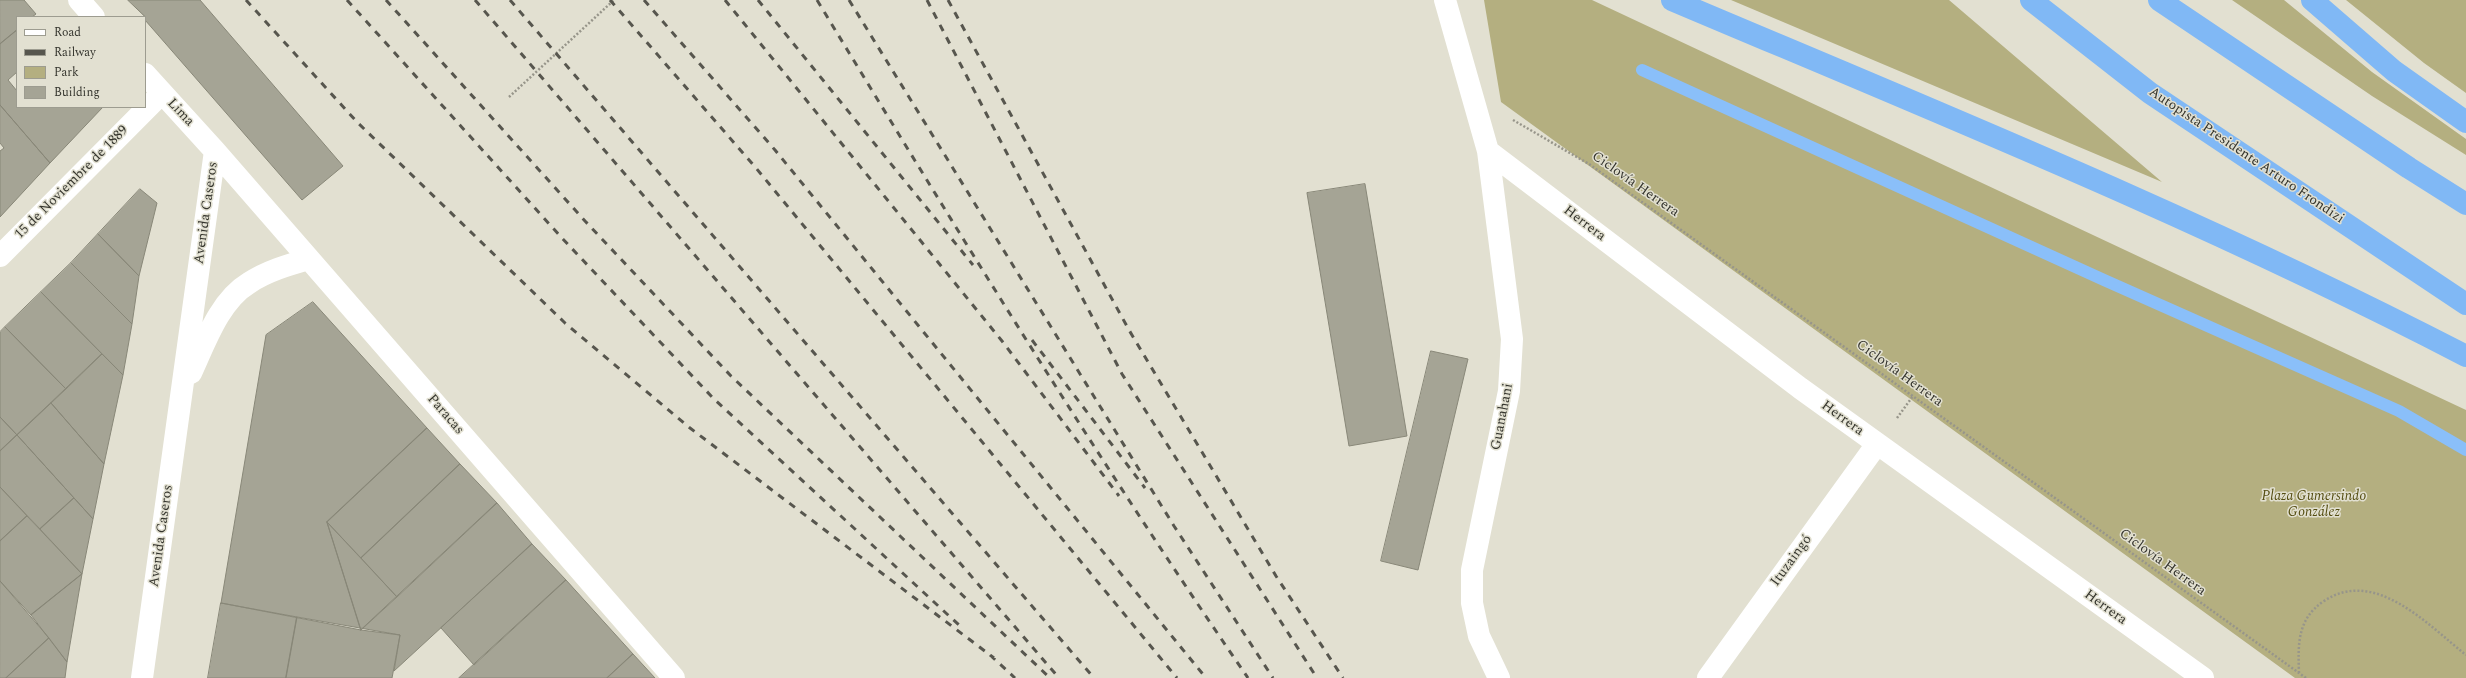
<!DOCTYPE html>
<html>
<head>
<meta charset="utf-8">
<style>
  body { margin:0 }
  #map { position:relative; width:2466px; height:678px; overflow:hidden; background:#e2e0d1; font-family:Spectral,serif }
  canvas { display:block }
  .legend { position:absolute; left:16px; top:16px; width:130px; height:92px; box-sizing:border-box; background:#e2e0d1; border:1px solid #9d9c90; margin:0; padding:5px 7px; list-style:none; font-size:12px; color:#35352e }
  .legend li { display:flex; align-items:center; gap:8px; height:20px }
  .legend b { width:20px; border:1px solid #9d9c90 }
</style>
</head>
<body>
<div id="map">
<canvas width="2466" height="678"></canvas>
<ul class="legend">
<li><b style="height:5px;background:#fff"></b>Road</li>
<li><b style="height:5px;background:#57564e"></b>Railway</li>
<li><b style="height:11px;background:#b4af80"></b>Park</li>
<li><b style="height:11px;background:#a5a495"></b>Building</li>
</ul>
</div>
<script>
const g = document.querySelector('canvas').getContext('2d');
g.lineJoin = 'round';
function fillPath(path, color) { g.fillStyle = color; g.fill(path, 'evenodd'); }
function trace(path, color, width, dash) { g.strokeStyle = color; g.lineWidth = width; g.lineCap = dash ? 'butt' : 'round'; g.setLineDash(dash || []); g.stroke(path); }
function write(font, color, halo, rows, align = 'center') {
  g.font = font + ' Spectral,serif'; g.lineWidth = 3; g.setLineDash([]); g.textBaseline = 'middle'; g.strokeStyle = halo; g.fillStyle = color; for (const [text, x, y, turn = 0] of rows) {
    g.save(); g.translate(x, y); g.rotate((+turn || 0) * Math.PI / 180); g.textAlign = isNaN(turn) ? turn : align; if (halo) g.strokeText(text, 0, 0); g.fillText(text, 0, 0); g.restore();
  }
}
fillPath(new Path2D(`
  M1484,0h108l874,410v268h-171l-794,-576z
  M1731,0h218l213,182z
  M2232,0h52l88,72 94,67v16l-94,-59z
  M2346,0h120v93l-42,-30z`), '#b4af80');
trace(new Path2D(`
  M1642,70l462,210 295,131 67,39`), '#8abff9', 12);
const building = new Path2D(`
  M0,0h24l12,14 -4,3h-15v13l-17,14z
  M128,0h72l143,166 -41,34 -157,-180v-3z
  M17,30v42l-9,8 9,11v16h86l-53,56 -50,-58v-61z
  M0,105l50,58 -50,54v-66l4,-3 -4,-5z
  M1365,184l42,252 -58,10 -42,-253z
  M140,189l17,14 -18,73 -41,-42z
  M98,234l41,42 -7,48 -61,-61z
  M71,263l61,61 -9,51 -82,-83z
  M41,292l61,62 -36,35 -61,-62z
  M313,302l114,126 -100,94 34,108 -140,-27 45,-268z
  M5,327l61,62 -49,46 -17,-18v-85z
  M1431,351l37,8 -50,211 -37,-9z
  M102,354l21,21 -19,89 -53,-61z
  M51,403l53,61 -11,55 -76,-84z
  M0,417l17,18 -17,16z
  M427,428l33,36 -99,94 -34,-36z
  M17,435l57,63 -34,31 -40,-42v-36z
  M460,464l37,39 -100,94 -36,-39z
  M0,487l27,29 -27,25z
  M74,498l19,21 -11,55 -42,-45z
  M497,503l35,41 -138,127 6,-36 -39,-5z
  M27,516l55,58 -51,41 -31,-34v-40z
  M327,522l70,75 -36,33z
  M532,544l34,36 -92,85 -33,-37z
  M82,574l-15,88 -36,-47z
  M566,580l67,74 -26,24h-148z
  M0,581l49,57 -43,40h-6z
  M221,603l76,14 -11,61h-78z
  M297,617l103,18 -8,43h-106z
  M49,638l18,24 -2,16h-59z
  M633,654l22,24h-48z`);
fillPath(building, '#a5a495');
trace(building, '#888778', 1);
trace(new Path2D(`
  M509,97l105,-97
  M1513,120l76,44 717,514
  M1897,418l16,-22
  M2299,673c-1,-29 -2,-54 25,-72 51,-34 104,24 142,54`), '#97958a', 2.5, [2, 2]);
trace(new Path2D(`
  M79,0l15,17
  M1445,0l43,151 24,188 -3,52 -37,179v33l7,33 20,42
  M145,74l70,77 459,527
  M1488,151l312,237 403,290
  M0,256l162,-163
  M191,373c14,-30 28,-72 58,-90 18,-12 39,-18 60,-24
  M142,678l73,-527
  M1708,678l169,-234`), '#fff', 22);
trace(new Path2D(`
  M1672,0c267,113 536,222 794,356
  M2031,0l119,93 316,211
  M2159,0l250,168 57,36
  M2312,0l82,71 72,51`), '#80b8f5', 22);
trace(new Path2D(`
  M246,0l111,122 208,201 125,105 304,230
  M347,0l214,237 152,161 247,228
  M386,0l199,221 146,155 319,302
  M475,0l584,678
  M510,0l584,678
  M610,0l146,168 421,510
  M644,0l131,150 431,528
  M725,0l277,341 117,155
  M758,0l215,265
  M817,0c139,229 279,457 431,678
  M849,0l325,526 99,152
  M927,0l195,374 195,304
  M948,0l181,330 147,246 67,102
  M1032,340l113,148
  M990,655l25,23`), '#57564e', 3, [7, 7]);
write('14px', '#35352e', '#e2e0d1', [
  ["Lima",180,113,47],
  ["Autopista Presidente Arturo Frondizi",2246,156,34],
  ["15 de Noviembre de 1889",72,183,-45],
  ["Ciclovía Herrera",1635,185,35],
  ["Avenida Caseros",207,213,-82],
  ["Herrera",1584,224,37],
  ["Ciclovía Herrera",1899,374,36],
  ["Paracas",445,415,49],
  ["Guanahani",1503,417,-79],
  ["Herrera",1842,419,36],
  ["Avenida Caseros",162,536,-82],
  ["Ituzaingó",1792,561,-54],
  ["Ciclovía Herrera",2162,563,36],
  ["Herrera",2105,608,36]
]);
write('italic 14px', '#554e12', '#e2e0d1', [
  ["Plaza Gumersindo",2314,497],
  ["González",2314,513]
]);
</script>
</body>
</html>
